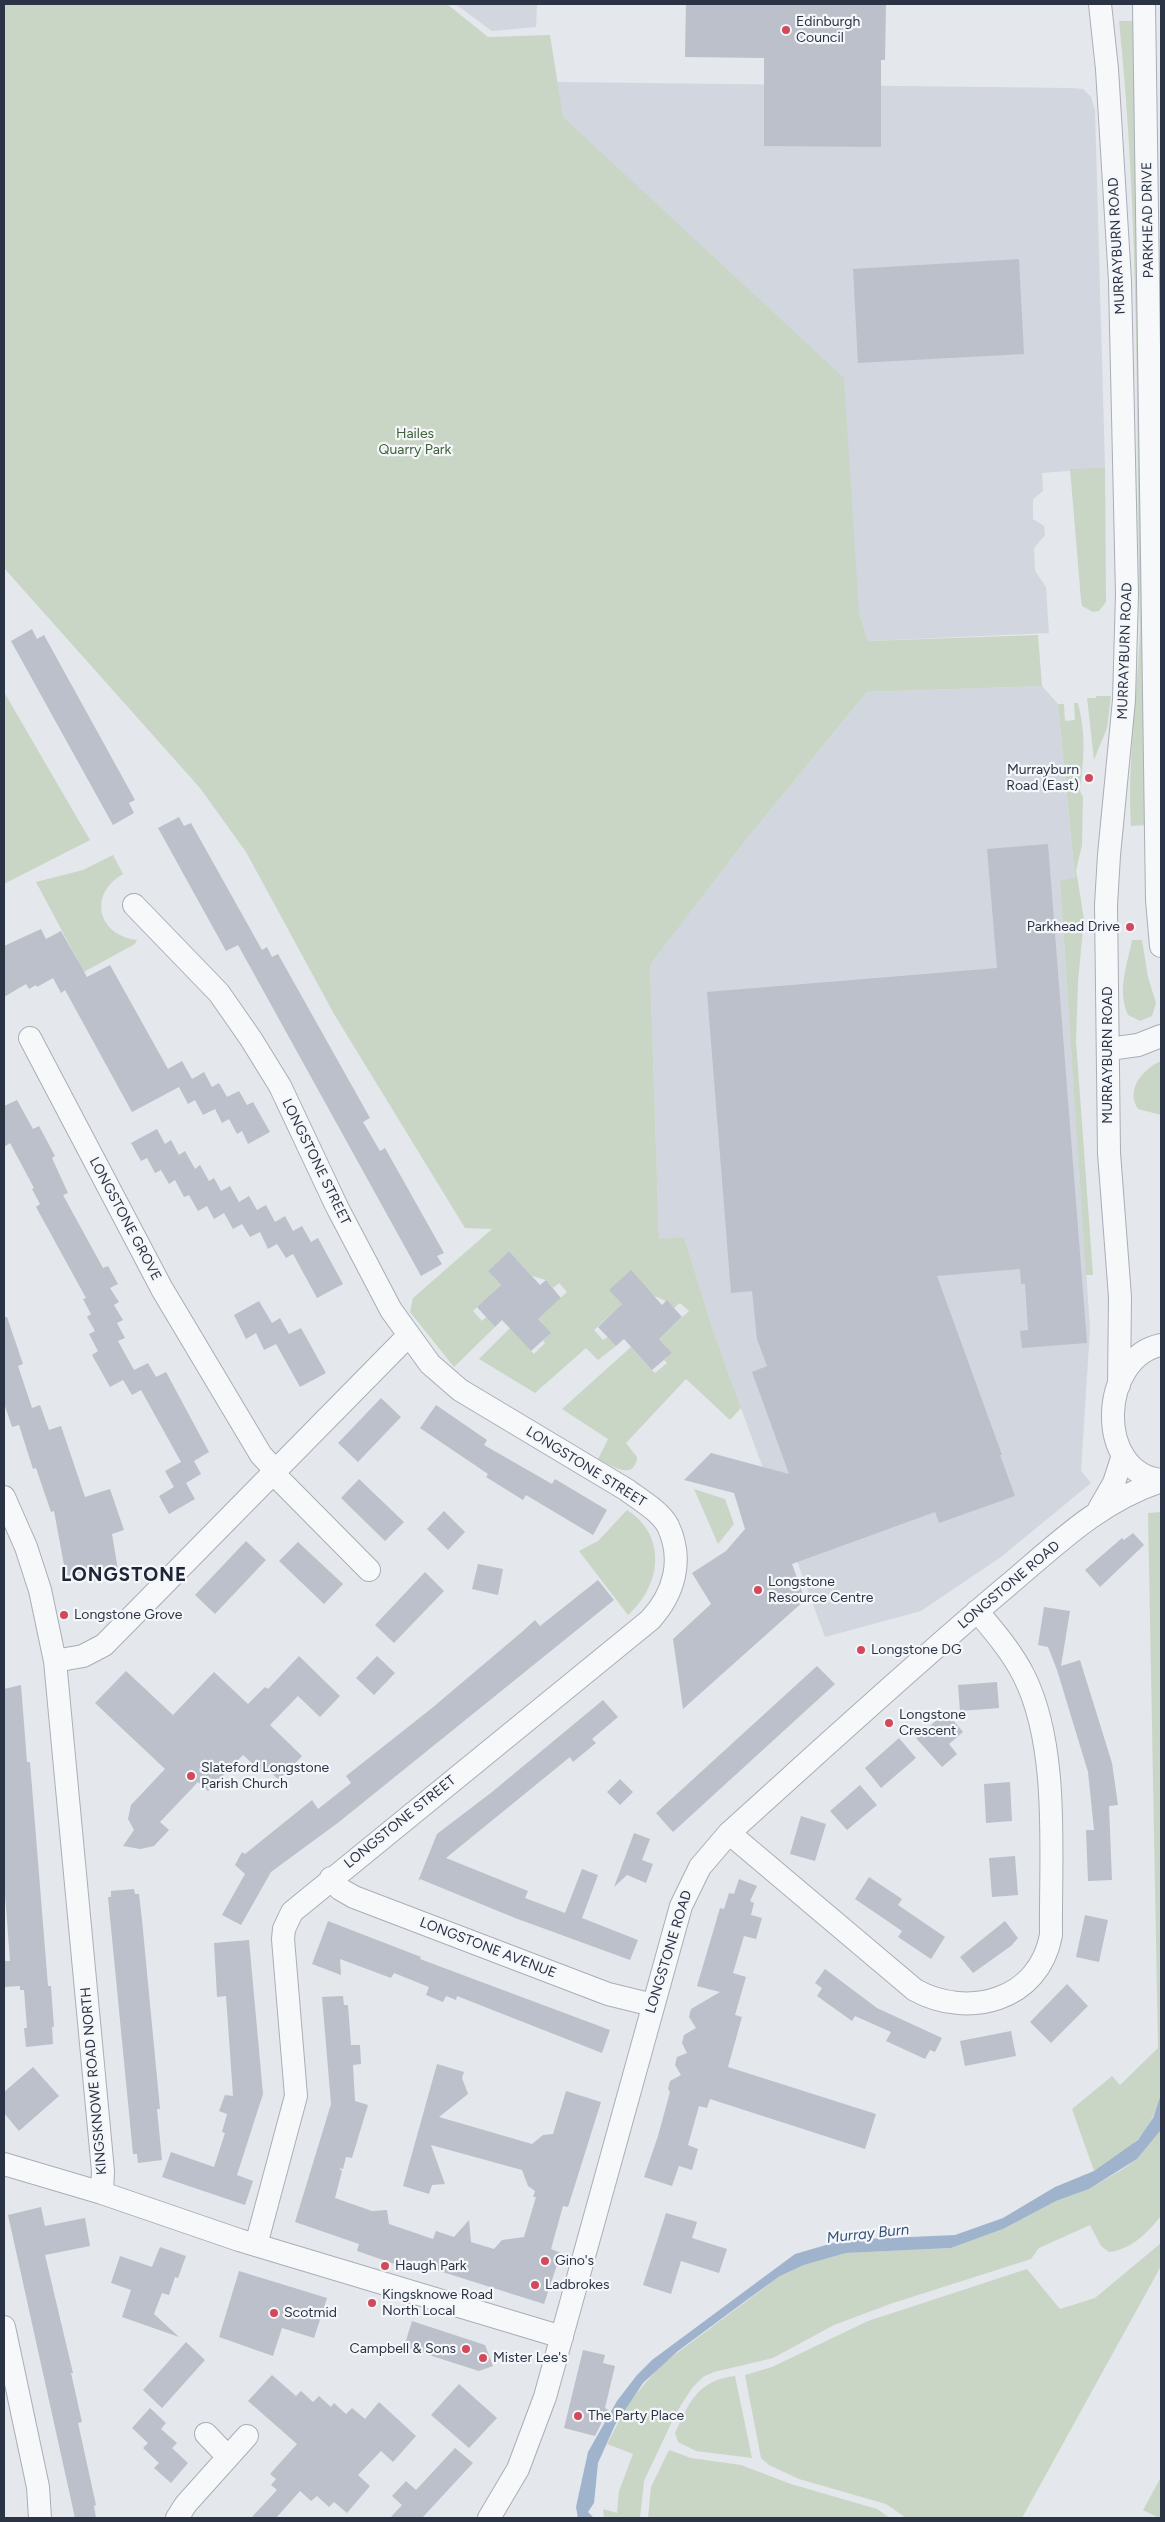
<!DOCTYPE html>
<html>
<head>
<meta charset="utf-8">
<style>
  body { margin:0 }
  #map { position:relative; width:1165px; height:2522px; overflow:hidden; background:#e4e7ec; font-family:Figtree,sans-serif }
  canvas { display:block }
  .frame { position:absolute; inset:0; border:5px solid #2b3445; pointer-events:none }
</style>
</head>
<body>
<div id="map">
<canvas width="1165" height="2522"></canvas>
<div class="frame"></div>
</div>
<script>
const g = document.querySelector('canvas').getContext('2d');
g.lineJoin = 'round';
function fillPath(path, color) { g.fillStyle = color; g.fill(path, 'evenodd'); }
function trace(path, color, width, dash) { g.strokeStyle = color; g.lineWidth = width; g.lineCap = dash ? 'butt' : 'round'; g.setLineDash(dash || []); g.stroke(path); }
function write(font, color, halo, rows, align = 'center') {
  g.font = font + ' Figtree,sans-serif'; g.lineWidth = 4.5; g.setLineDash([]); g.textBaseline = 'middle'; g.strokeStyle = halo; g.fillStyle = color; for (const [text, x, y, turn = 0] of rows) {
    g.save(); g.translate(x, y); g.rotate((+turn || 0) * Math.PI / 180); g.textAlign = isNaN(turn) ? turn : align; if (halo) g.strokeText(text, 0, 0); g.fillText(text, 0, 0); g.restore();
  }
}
fillPath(new Path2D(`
  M455,4h82l-1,23 -44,4z
  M557,82l514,6 12,1 8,8 4,13 10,358 -63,5 1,18 -10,8v20l11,7 1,9 -11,13 1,23 11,16 3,46 -181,8 -9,-29 -295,-486z
  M1042,686l16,18 17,175 -15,1 30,449 -9,142 10,12 -90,74 -80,54 -96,26 -112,-305 -29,-95 -25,3 -9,-275 95,-124 122,-149z`), '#d2d6de');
fillPath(new Path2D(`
  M4,4h443l41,33 62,-2 13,82 281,261 15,234 9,29 170,-6 4,51 -175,6 -122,149 -95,124 9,274 25,-2 29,94 28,77 -11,12 -44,-41 -60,64 11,14c-2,25 -27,8 -39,2l10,-20 -46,-30 69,-62 24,26 12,-10 -3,-3 8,-7 -13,-14 30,-28 -9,-8 -6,5c-15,-17 -43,-15 -64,-18l12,14 -28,26 9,10 5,-3 8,9 -18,14 -12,-12 -51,45 -56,-34 31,-31 24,26 11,-11 -2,-2 7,-8 -12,-14 29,-27 -8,-9 -6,5 -7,-8 -14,-4 -23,-25 -21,20 13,14 -28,26 9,10 4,-4 9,10 -41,40 -44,-55 3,-14 79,-69 -27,-1 -131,-214 -88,-162 -46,-64 -196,-220z
  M1119,21h14l13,804 -15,1c-4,-66 7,-133 9,-199 -4,-202 0,-405 -21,-606z
  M1105,468l1,134 -7,9 -6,1 -11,-6 -1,-6 -11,-131z
  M4,692l86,148 -86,44z
  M1096,696h15l-4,32 -13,32 -7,-62h9z
  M1074,703h4c8,32 6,56 2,88l3,6 -1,48 -6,25 8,49 -6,62 -2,60 17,234h-7l-26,-395 15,-2 -17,-174h6l1,17 10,-1z
  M113,855l10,19c-35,20 -26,61 14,66l-2,4 -57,31 -1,-16 -41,-77 47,-12z
  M1132,940h10l6,37 8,26 -4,13 -12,5 -12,-6c-11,-25 -1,-49 4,-75z
  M1161,1061v54l-23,-6c-13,-20 5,-40 23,-48z
  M694,1489l31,10 9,25 -16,20z
  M627,1510c41,26 34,76 1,105l-49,-64 19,-10z
  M1161,1512v582c-14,47 -29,52 -67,77l-22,-62 40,-33 8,9 38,-37 -10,-535z
  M1161,2129v87c-13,16 -30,34 -52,36l-8,-6 -11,-21 -51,23 -8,11 -141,45 -56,21 -61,33 -59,14 -11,5 -11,11 -16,25 -32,68 -4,37h-36l-1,-9 14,4 2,-22 14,-37 -26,-10 22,-42 32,-37 119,-89 24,-11 42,-12 105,-5 52,-19 53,-28 33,-12 34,-20 14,-10z
  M1161,2243v23l-139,252h-116l-20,-14 -87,-25 -30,-14 -8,-7 -16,-83 27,-8 96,-46 159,-52 33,40 35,-11z
  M735,2376l17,82 -56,-7 -18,-9 -3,-9c15,-32 22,-52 60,-57z
  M669,2450l22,8 50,7 50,19 86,25 13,9h-242l3,-31z
  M1161,2477v41h-2l-16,-8z`), '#c9d6c5');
fillPath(new Path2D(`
  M1161,2094l-1,37 -23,28 -48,30 -33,12 -53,28 -52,19 -105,5 -42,12 -24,11 -32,23 -70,52 -35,32 -28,42 -17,38 -4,40 -6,9 6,6h-16l-2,-11 12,-55 29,-51 20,-26 15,-15 143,-106 48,-14 112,-5 48,-17 52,-31 39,-16 44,-31 15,-22z`), '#9fb4cc');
fillPath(new Path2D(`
  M686,4h200l-1,56h-4v87l-117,-1v-88l-79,-1z
  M1019,259l5,95 -166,9 -5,-94z
  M32,629l5,10 7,-4 91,165 -6,3 5,10 -21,12 -102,-184z
  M179,817l5,9 7,-3 71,127 5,-3 5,10 6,-3 92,164 -7,4 17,29 5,-3 59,105 -7,3 5,8 -21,12 -183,-331 -12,6 -68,-123z
  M1048,844l39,499 -65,5 -2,-17 8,-1 -3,-46h-4l-1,-15 -83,7 65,179h-2l15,41 -76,27 -4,-11 -143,52 13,36 -122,109 -10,-70 38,-35 -19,-31 34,-22 19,-22 -11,-36 -50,-13 27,-27 78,21 -37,-102 15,-6 -10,-27 -5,-48 -21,2 -24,-301 290,-24 -10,-119z
  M41,929l5,10 15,-8 26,46 23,-12 58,104 14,-8 10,18 12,-7 8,15 7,-4 8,14 12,-6 8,14 6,-3 17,30 -22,12 -6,-13 -5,3 -8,-15 -7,4 -7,-14 -12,6 -8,-15 -7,4 -9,-17 -47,25 -67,-122 -4,3 -8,-15 -16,9 -1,-2 -7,4 -3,-5 -22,13v-51z
  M17,1100l16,29 6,-3 16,30 -3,2 16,35 -5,2 40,73 5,-2 10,18 -8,4 9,14 -5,3 9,15 -6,3 8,15 -7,3 16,29 14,-7 8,14 10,-5 43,80 -15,9 7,13 -15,9 9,16 -26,15 -10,-18 15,-9 -9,-16 16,-9 -40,-72 -9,5 -9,-15 -13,7 -18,-32 6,-4 -9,-17 6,-3 -8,-14 4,-3 -8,-15 3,-1 -50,-91 4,-3 -8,-15 2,-1 -24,-45 -6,4v-41z
  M157,1129l8,15 6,-4 8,15 6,-4 10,18 5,-4 9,16 5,-3 7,13 9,-5 9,16 10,-6 8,14 9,-5 9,17 10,-6 8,15 9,-5 9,16 7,-4 25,46 -26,14 -24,-44 -7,4 -9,-14 -9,5 -8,-17 -10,5 -8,-13 -9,5 -9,-16 -10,6 -7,-13 -9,5 -9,-16 -5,2 -9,-17 -6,4 -8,-14 -6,3 -8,-15 -6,3 -10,-18z
  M509,1251l31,34 6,-5 15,18 -23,21 13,14 -20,18 -29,-31 -7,7 -18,-20 24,-22 -13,-14z
  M631,1270l31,35 5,-5 15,17 -23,22 13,14 -20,17 -28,-31 -8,7 -18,-19 24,-23 -13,-14z
  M259,1301l13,22 8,-5 9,16 12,-6 25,45 -26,14 -24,-43 -12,6 -8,-17 -10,6 -12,-24z
  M4,1317h3l16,47 -5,2 14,42 8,-3 9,25 12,-4 24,71 25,-8 14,41 -12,4 7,42 -28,5 -2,-10 -23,5 -12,-65 -3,1 -15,-44 -3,1 -14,-44 -7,2 -8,-24z
  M381,1398l20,19 -43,45 -20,-19z
  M436,1405l51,35 -3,5 68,39 3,-5 52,31 -14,25 -67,-40 -3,5 -37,-23 2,-3 -68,-46z
  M359,1479l45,43 -19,19 -44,-43z
  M444,1511l21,21 -17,18 -21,-21z
  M1133,1533l11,12 -44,42 -15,-17 37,-32 2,2z
  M246,1541l20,19 -51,54 -20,-19z
  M298,1542l45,42 -19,20 -45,-43z
  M478,1564l25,5 -5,26 -26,-6z
  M425,1572l19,19 -50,52 -19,-18z
  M598,1580l16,20 -275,222 -68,50 -30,53 -19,-10 23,-41 -10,-9 7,-13 3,2 67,-54 6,9 33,-26 -5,-7 86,-68 91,-77 12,-11 5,6z
  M1044,1607l26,4 -9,55 19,-6 32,103 6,42 -9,1 3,74 -24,1 -2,-51h8l-6,-58 -31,-102 -9,-23 -10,-2z
  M299,1656l41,40 -20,21 -22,-21 -28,29 32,31 -23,24 -12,-11 -4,4 -20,-18 -35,36 -10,-9 -38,40 9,8 -15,16 -14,3 -17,-3 11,-16 -6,-11 3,-14 34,-36 -70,-66 31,-32 47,44 41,-43 34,32 17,-17 3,2z
  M377,1656l18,17 -21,22 -18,-17z
  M817,1666l18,18 -162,148 -17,-19z
  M997,1682l2,26 -39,3 -2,-26z
  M21,1685l6,77h3l18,224h3l3,41h-2l1,17 -27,3 -2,-19h3l-3,-38h-4v-4l-16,1v-26h6l-6,-80v-192z
  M603,1700l15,17 -26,22 4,4 -23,19 -3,-5 -124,101 82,33 -3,7 40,15 17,-44 16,6 -16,43 56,22 -8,20 -115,-42 -95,-39 -2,2 19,-47 55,-42z
  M946,1712l17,20 -14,12 8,10 -15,13 -26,-29z
  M899,1738l17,20 -35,30 -16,-20z
  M620,1779l13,13 -13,13 -13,-13z
  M1010,1782l2,39 -26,2 -2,-39z
  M860,1785l17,20 -30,25 -17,-19z
  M801,1816l25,8 -11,37 -25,-7z
  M634,1833l16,6 -8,21 11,4 -7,19 -19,-8 -13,12z
  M1015,1856l3,39 -26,2 -3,-39z
  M869,1877l33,22 -4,6 47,32 -14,22 -33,-22 4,-6 -47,-32z
  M739,1879l18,7 -7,15 4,2 -3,12 11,3 -6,21 -12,-3 -11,37 13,4 -11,38 7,2 -14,50 148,47 -11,35 -155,-50 -3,9 -8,-2 -11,39 10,4 -6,21 -13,-4 -7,20 -28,-9 14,-41 12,-44 -2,-3 2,-8 11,-6 -6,-10 2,-8 10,-4 -5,-10 2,-8 12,-7 -7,-11 2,-8 29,-17 -23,-6 23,-78 4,1 5,-16 5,1z
  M134,1889l1,5h4l3,26 18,189h-3l5,51 -24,3 -1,-9h-4l-25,-257h3v-6z
  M1085,1915l23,5 -9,42 -23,-5z
  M328,1921l93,36 -1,2 190,71 -8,23 -145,-57 -1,4 -10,-4 -3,6 -17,-7 3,-8 -35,-14 -3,5 -51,-19 1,16 -29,-11z
  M1005,1921l13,17 -7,8 -38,27 -13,-16z
  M249,1940l14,154 -26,81 16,6 -8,24 -83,-28 9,-25 43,15 11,-34 -3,-1 5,-18 -8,-3 6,-16 8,1 -7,-100 -9,1 -3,-54z
  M825,1969l52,39 65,30 -7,14 -5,-2 -5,9 -39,-18 5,-9 -36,-16 -3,5 -35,-25 5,-8 -7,-5z
  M1067,1984l21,22 -37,37 -21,-21z
  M343,1996l1,9h4l3,40h9l1,19 -8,1 2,36 13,4 -16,53 -6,-1 -3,12 -4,-1 3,3 -7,27 37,13 15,-1 2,14 44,15 3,-8 18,6 15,-17 2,22 23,7 8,-9 22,-3 12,-40h-3l2,-6 -7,-5 -6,-16 -91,-25 14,39 -13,1 -3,9 -26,-8 34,-122 27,8 -2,6 6,16 -29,23 93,27 11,-9 10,-1 13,-43 35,11 -33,105 -5,-1 -12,43 10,4 -17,51 -130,-41 -2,7 -55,-19 2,-7 -64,-22 36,-118 -9,-107z
  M1011,2031l5,25 -51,10 -5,-25z
  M33,2067l26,29 -40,35 -15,-18v-21z
  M41,2207l4,19 40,-8 5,28 -45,9 28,118h-2l11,49 -4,1 18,82 -2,1 2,12h-21l-67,-303z
  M666,2213l31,9 -5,16 35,11 -8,24 -38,-12 -10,33 -28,-9z
  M160,2247l26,9 -8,22 -3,-1 -6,18 -7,-2 -8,21 25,23 -57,-20 9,-27 -20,-7 9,-27 32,11z
  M239,2271l88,27 -13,40 -32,-10 -9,28 -54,-19z
  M412,2321l73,24 8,21 -14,5 -75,-24z
  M186,2342l19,18 -43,48 -19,-18z
  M583,2350l22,5 -2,8 12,3 -10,42 3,2 -13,26 -31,-8z
  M272,2375l24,21 5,-5 12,11 6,-6 12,11 3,-4 12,11 6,-6 13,11 14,-17 37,34 -23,26 -12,-11 -23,24 12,11 -23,27 -13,-11 -5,5 -12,-11 -6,5 -11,-10 -24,27h-25l26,-28 -6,-5 5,-6 -6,-5 27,-30 -49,-43z
  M459,2384l38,34 -28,30 -38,-33z
  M150,2408l16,15 -5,6 16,14 -5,5 16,15 -17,20 -17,-15 5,-5 -16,-15 5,-5 -16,-15z
  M455,2448l18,15 -51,55h-32l12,-13 -10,-9 14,-15 10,9z`), '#bbc0ca');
const minor = new Path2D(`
  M1100,4l7,65 13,212 7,313 -3,106 -15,155 -3,50 3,248 11,144 -1,88
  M1144,4l13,896 4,46
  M134,905l85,88 32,46 29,47 57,121 54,103 39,54 30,26 167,100c13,10 33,21 41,36 16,34 6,68 -18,94l-358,292 -8,17 -1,10 13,157 -40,149
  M30,1038l132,251 99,166 15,16
  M1109,1049l29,-4 23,-9
  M1161,1345c-61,12 -67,127 0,135
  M274,1474l95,96
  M4,1497l22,50 14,43 15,71 48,510 -1,22
  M1099,1509l15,-26 9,-28
  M55,1661l28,-5 21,-11 304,-309
  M729,1833l186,157c53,29 124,11 136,-55 -1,-79 9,-187 -27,-259 -12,-24 -30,-45 -47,-65
  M331,1878l9,11 14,8 254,97 45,11
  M4,2164l98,29 137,47 323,97
  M4,2327l34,160 2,31
  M206,2434l22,23
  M177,2518l9,-14 61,-68
  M489,2518l29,-49 27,-72 136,-491 19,-39 29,-34c92,-83 183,-167 277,-246 50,-42 92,-85 155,-106`);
trace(minor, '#a9aeb7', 24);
trace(minor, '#f7f8fa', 22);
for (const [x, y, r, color] of [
  [786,30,5,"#d1495b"],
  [1089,778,5,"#d1495b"],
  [1130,927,5,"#d1495b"],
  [758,1590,5,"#d1495b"],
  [64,1615,5,"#d1495b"],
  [861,1650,5,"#d1495b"],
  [889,1723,5,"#d1495b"],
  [191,1776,5,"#d1495b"],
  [545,2261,5,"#d1495b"],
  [385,2266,5,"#d1495b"],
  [535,2285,5,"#d1495b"],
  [372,2303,5,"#d1495b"],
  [274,2313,5,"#d1495b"],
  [466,2349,5,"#d1495b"],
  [483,2358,5,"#d1495b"],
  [578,2416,5,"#d1495b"]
]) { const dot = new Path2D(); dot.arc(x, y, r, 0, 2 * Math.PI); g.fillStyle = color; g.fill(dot); trace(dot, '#f4f6f9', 2); }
write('14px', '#2b3445', '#f4f6f9', [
  ["Edinburgh",796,22],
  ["Council",796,38],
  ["Murrayburn",1079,770,"right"],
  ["Road (East)",1079,786,"right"],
  ["Parkhead Drive",1120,927,"right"],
  ["Longstone",768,1582],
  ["Resource Centre",768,1598],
  ["Longstone Grove",74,1615],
  ["Longstone DG",871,1650],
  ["Longstone",899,1715],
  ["Crescent",899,1731],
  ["Slateford Longstone",201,1768],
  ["Parish Church",201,1784],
  ["Gino's",555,2261],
  ["Haugh Park",395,2266],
  ["Ladbrokes",545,2285],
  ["Kingsknowe Road",382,2295],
  ["North Local",382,2311],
  ["Scotmid",284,2313],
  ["Campbell & Sons",456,2349,"right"],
  ["Mister Lee's",493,2358],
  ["The Party Place",588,2416]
], 'left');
write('14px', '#2b3445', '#f4f6f9', [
  ["PARKHEAD DRIVE",1148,220,-91],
  ["MURRAYBURN ROAD",1117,246,-93],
  ["MURRAYBURN ROAD",1125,651,-88],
  ["MURRAYBURN ROAD",1108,1055,-90],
  ["LONGSTONE STREET",316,1162,64],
  ["LONGSTONE GROVE",125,1219,62],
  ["LONGSTONE STREET",586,1467,32],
  ["LONGSTONE ROAD",1009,1585,-40],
  ["LONGSTONE STREET",400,1822,-39],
  ["LONGSTONE AVENUE",488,1948,21],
  ["LONGSTONE ROAD",669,1952,-73],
  ["KINGSKNOWE ROAD NORTH",94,2081,-95]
]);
write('14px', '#3f6138', '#f4f6f9', [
  ["Hailes",415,434],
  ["Quarry Park",415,450]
]);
write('italic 15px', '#34527a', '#f4f6f9', [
  ["Murray Burn",868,2234,-6]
]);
g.letterSpacing = '1px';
write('bold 19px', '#1d2536', '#f4f6f9', [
  ["LONGSTONE",124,1575]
]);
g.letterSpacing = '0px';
</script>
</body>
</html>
